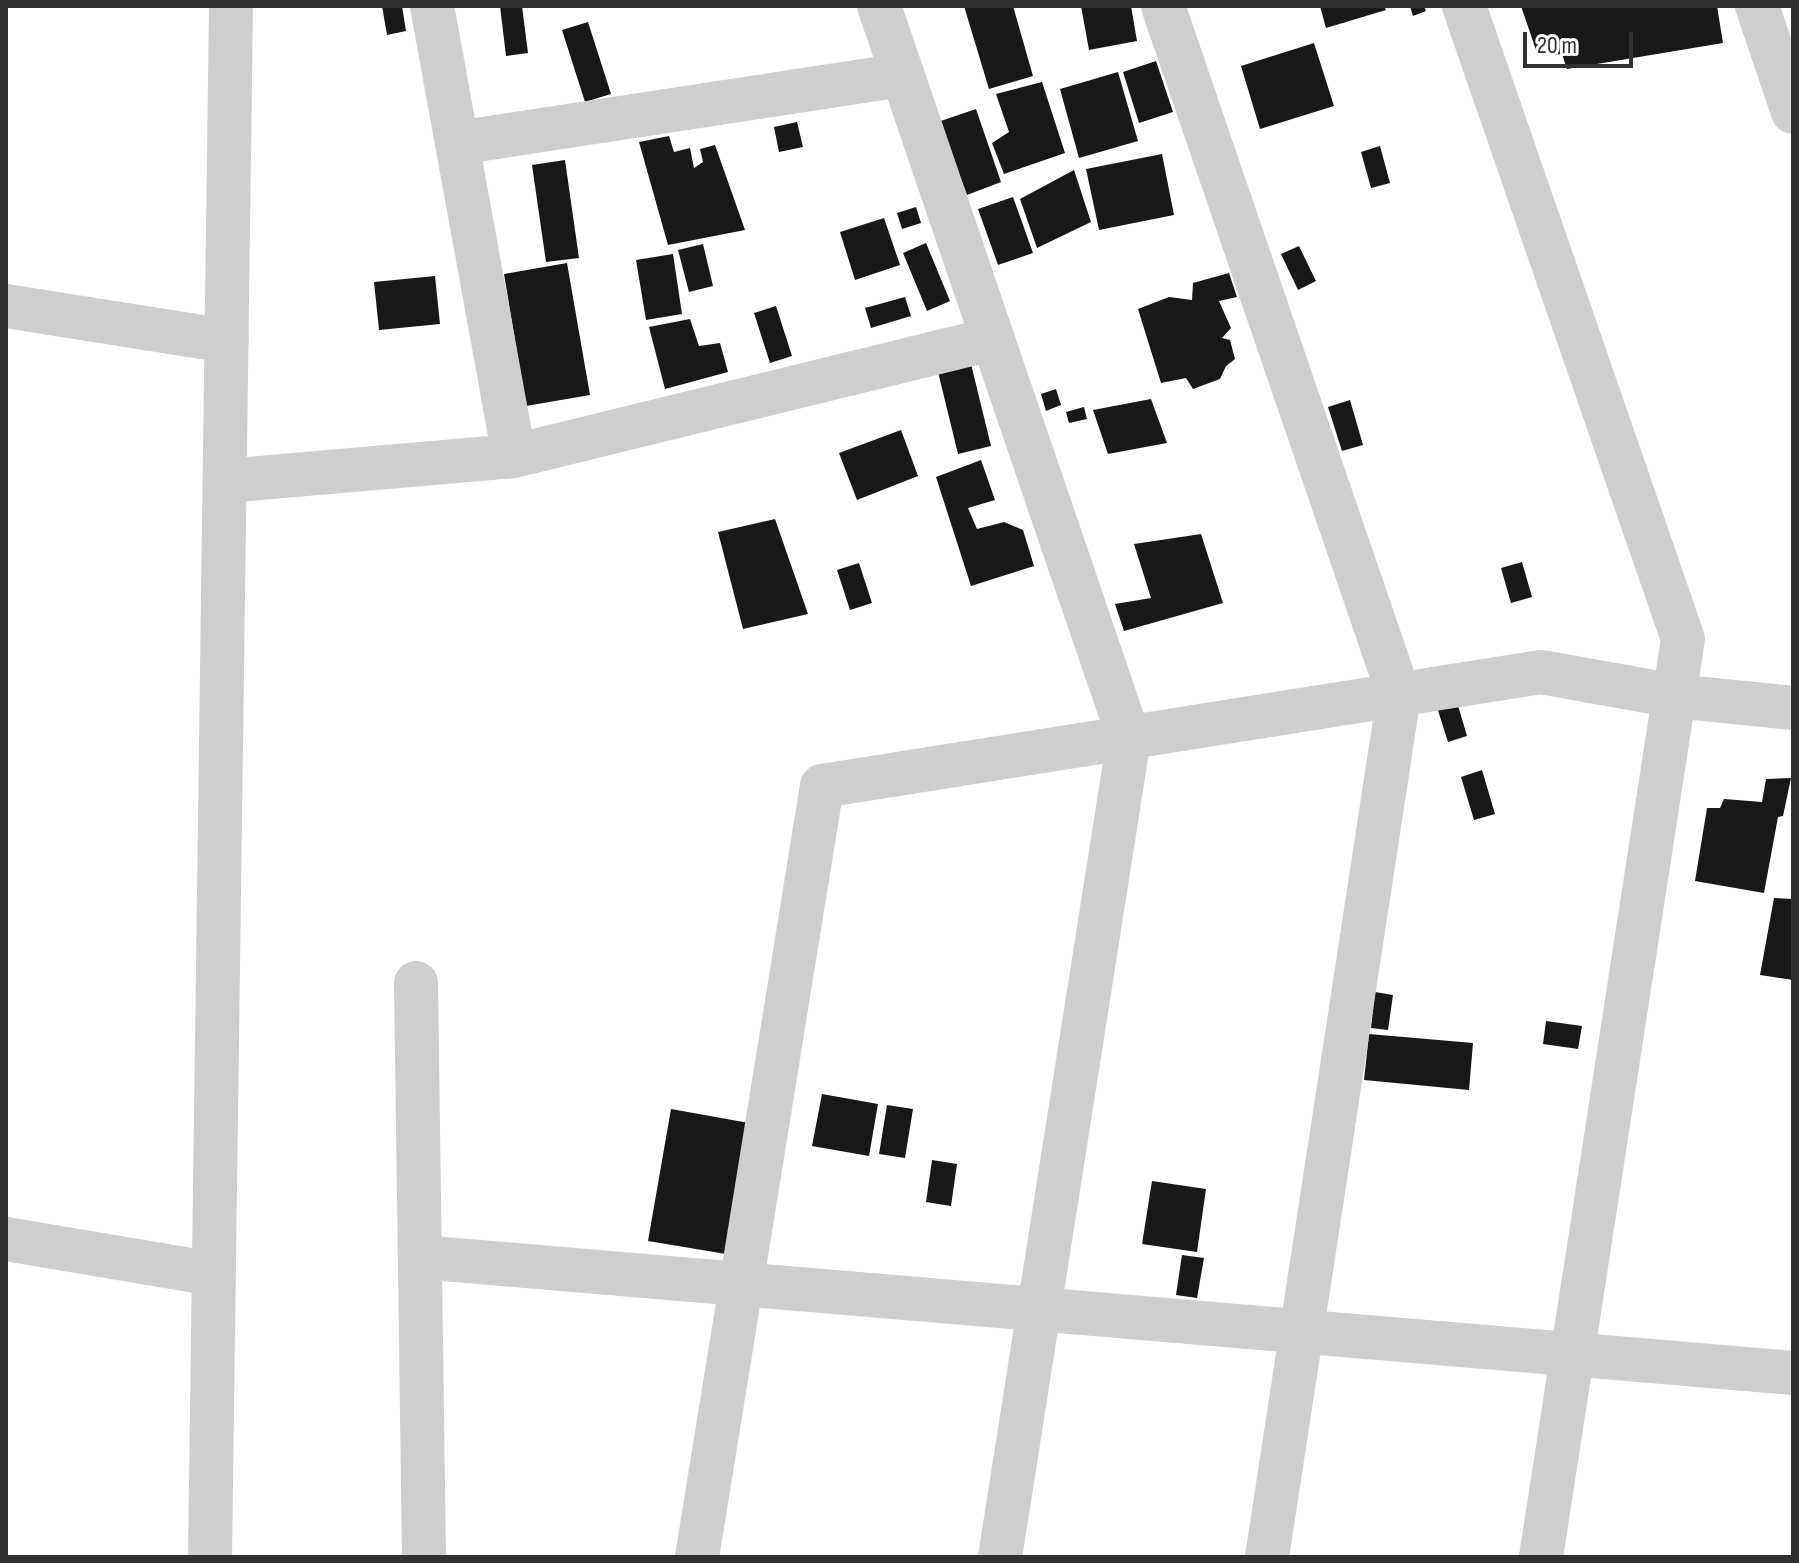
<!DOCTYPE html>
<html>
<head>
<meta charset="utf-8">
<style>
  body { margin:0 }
  #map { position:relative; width:1799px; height:1563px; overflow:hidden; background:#fff; font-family:"Sofia Sans Condensed",sans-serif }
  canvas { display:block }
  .frame { position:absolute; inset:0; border:8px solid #313131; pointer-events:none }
  .scale { position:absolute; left:1523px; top:32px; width:110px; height:36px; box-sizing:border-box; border:4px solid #313131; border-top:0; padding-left:10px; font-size:24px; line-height:28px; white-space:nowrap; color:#313131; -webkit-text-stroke:6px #fff; paint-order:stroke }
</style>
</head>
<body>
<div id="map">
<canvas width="1799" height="1563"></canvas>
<div class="frame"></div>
<div class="scale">20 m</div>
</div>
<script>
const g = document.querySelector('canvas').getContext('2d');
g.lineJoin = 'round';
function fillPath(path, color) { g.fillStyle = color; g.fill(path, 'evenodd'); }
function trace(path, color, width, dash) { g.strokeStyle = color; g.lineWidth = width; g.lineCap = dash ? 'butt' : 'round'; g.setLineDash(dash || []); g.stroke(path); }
fillPath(new Path2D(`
  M382,6h20l4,25 -19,4z
  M500,6h22l6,47 -22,3z
  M964,6h49l20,70 -44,13z
  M1081,6h50l6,35 -48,9z
  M1320,6h64l2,4 -60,18z
  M1410,6h14l2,5 -13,5z
  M1521,6h196l6,37 -156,26 -5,-15 -24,2z
  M588,22l23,72 -26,8 -23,-72z
  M1314,43l20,63 -74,23 -19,-63z
  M1156,61l17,51 -34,11 -16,-51z
  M1118,72l20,69 -59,17 -19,-69z
  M1042,82l23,71 -61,21 -12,-31 17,-11 -13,-38z
  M976,109l25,73 -34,13 -19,-51 -22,-18z
  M797,122l6,25 -24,5 -5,-25z
  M669,136l5,16 16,-4 4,20 9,-6 -3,-13 15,-4 30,85 -77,15 -29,-103z
  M1380,146l10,37 -19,5 -10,-36z
  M1162,154l12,61 -75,15 -13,-61z
  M565,160l14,98 -33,4 -14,-97z
  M1074,170l17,52 -54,26 -17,-49z
  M1013,197l20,56 -35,12 -20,-56z
  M916,207l5,16 -19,6 -5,-16z
  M884,218l16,47 -45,15 -15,-48z
  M926,243l24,58 -23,10 -24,-58z
  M703,244l10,42 -24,6 -11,-42z
  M1299,246l17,35 -18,9 -17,-36z
  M673,254l9,60 -36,6 -10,-60z
  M567,263l23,132 -64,11 -22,-132z
  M1229,273l8,24 -18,4 12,27 -9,10 8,2 5,19 -9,7 -6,13 -27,10 -7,-11 -25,5 -23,-74 31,-12 23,3 1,-17z
  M435,276l5,48 -61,6 -5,-48z
  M905,297l6,19 -40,12 -6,-20z
  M776,306l16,50 -22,7 -16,-50z
  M690,319l9,27 21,-3 8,29 -63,17 -16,-62z
  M971,364l20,82 -33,8 -20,-82z
  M1056,389l5,16 -15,6 -5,-17z
  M1151,399l16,44 -59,11 -15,-44z
  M1350,400l13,45 -21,6 -14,-44z
  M1084,407l3,12 -18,4 -3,-11z
  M901,430l17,46 -61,24 -18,-47z
  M981,460l14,40 -27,8 9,21 27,-7 19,8 11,36 -63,20 -35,-109z
  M775,519l33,95 -65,15 -25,-97z
  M1201,534l22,69 -99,28 -9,-27 36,-6 -17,-54z
  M1522,562l10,35 -21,6 -10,-35z
  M859,563l13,40 -22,7 -13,-40z
  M1455,695l12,41 -19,6 -13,-41z
  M1482,770l13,44 -21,6 -13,-43z
  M1791,778l-8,38 -5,1 -14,76 -69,-12 12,-73h13l4,-9 38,3 4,-23z
  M1774,898l19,1v81l-33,-5z
  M1375,992l18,3 -5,35 -17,-2z
  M1546,1021l36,5 -4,23 -35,-5z
  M1369,1034l104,9 -4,47 -105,-10z
  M822,1094l56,10 -9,52 -57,-10z
  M887,1105l26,4 -8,49 -26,-4z
  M671,1109l78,14 -23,131 -78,-13z
  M932,1160l25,4 -6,42 -25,-4z
  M1152,1181l54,8 -9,63 -55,-8z
  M1182,1255l22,3 -7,40 -21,-3z`), '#181818');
trace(new Path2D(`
  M432,6l82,450
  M879,6l250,732 -129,819
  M1163,6l236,689 -132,862
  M1464,6l219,633 -142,918
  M1757,6l36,106
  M457,143l445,-68
  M6,306l221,35
  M225,481l289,-25 478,-117
  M416,983l8,574
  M6,1239l208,35
  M420,1257l1373,116
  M210,1557l21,-1551
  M697,1557l125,-771 719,-114 134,24 118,12`), '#cecece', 44);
</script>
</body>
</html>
